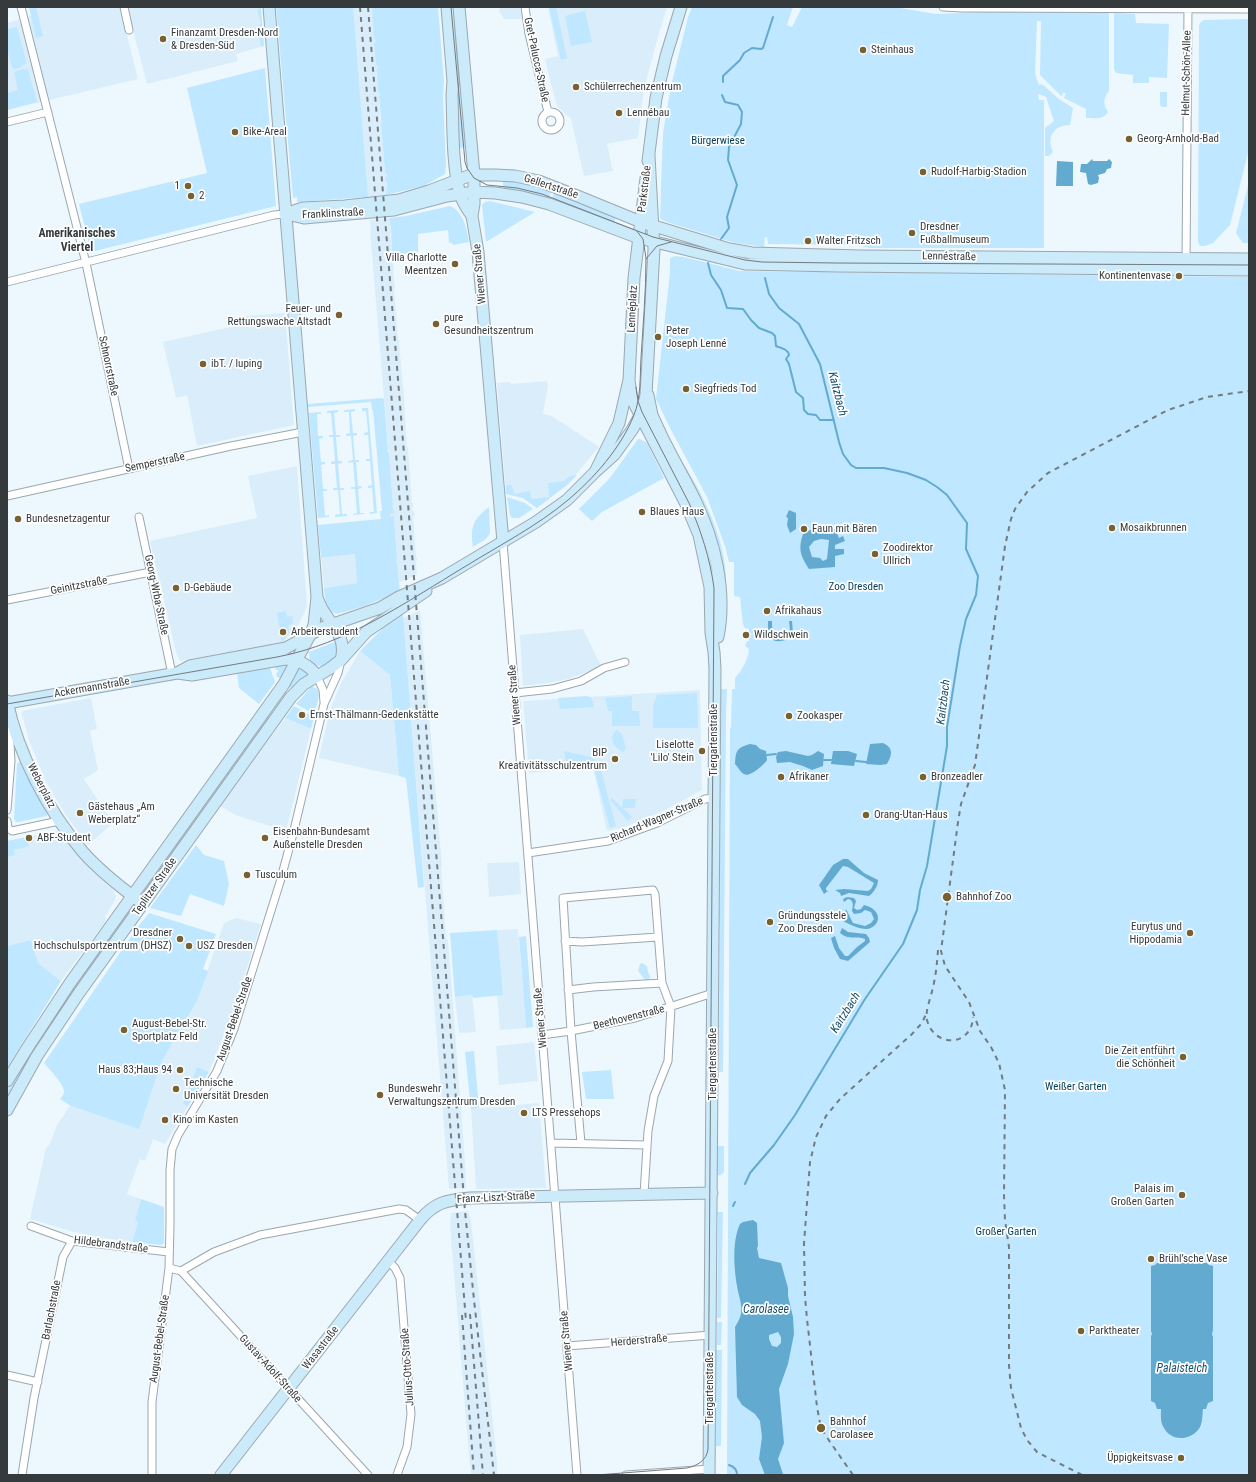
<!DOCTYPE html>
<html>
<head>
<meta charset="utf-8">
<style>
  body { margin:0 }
  #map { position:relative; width:1256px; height:1482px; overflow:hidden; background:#edf8fe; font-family:"Roboto Condensed",sans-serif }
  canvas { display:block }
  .frame { position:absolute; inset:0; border:8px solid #353a3d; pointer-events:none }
</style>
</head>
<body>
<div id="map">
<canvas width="1256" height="1482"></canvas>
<div class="frame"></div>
</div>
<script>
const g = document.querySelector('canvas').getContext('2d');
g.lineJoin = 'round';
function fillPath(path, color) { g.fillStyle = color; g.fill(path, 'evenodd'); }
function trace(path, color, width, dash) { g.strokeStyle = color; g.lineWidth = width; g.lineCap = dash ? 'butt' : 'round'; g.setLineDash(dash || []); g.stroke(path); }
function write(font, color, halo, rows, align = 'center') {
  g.font = font + ' "Roboto Condensed",sans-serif'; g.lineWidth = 3.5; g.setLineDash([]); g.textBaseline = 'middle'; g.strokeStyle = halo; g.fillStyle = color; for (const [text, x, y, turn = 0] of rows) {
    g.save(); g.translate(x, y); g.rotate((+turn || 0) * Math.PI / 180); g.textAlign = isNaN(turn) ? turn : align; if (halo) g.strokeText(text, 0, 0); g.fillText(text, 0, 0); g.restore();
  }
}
fillPath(new Path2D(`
  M29,7h91l18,72 -131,31v-87l24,-7z
  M127,7h134l3,39 -28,8 2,7 -91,23z
  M353,7h19l6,59 -1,3 1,23 2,4h-1l1,23h2l-1,4 4,50h1v22l-18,2 -1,-9 -1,-1 1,-3 -14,-167 -1,-4h1z
  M500,7h20l2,12h-18l-5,-8z
  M548,7h119l-7,23 -16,58 -6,50 -31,6 6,27 -29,5 -13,-57 -14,-13 -9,-34 -3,-13 13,-3z
  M389,218l2,15h-1l4,37h-1l2,18h-1l4,51 2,3 -1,1 5,54 3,51h1l4,55h1v4h-1v4h2l1,5h-2l3,42h1v3h-1l1,14 -17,7 -1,-1 -3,-22h1l-3,-42h-3l-1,-4h3l-1,-8 1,-1 -23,-273h1l-1,-11z
  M285,313l9,112 -97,21 -10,-51 -11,3 -13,-56 72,-16 -2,-9z
  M547,381l1,5 -5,28 9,2 47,31 -32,38 -30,23 -14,-10 -17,-4 -9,-111 13,-1 1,2z
  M297,466l10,140 -8,18 -16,19 -103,18 -4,-9 -26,-111 107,-23 -9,-42z
  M355,554l3,29 -34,5 -3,-30z
  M420,610l22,256 -1,1 5,71 2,2 17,222 1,26 -17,1 -46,-571z
  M583,629l18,37 -32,13 -22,4 -24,3 -3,-51z
  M360,651l30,24 9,101 -80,-18 11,-48 12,-29z
  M700,690l2,100 -41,22 -39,16 -15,3 -14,-64 -64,6 -6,-72z
  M91,698l6,31 -7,2 8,39 -14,9 29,44 -25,22 -21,-28 -21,-35 -17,-42 -8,-29z
  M285,718l26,11 -25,102 -51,-16 -16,-10z
  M58,831l33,39 22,20 3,6 -2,6 -9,14 1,5 -45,60 -23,-18 -7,-23 -24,6v-105z
  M519,862l2,32 -32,3 -2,-34z
  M236,918l25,6 -29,90 -23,58 -44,72 -12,-5 -8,22 -5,-2 -13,35 14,5 -6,21 3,2 -6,20 -36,-5 -22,-5 -44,-13 16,-71 4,-4 7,-19 13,-19 69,22 23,-67 35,-60 27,-78z
  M518,929l8,99 -26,2 -3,-35h5l-5,-65z
  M472,995l4,37 -17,1 -4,-36z
  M534,1042l4,39 -39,4 -3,-39z
  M539,1103l7,85 -70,1 -5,-80z
  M468,1211l3,10 26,240v14h-26v-8h-1l-20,-242 1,-12z`), '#d9eefa');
fillPath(new Path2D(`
  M29,7h7l7,29 -7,2z
  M276,7h77l15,190 -71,5v-5l-4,1z
  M372,7h66l6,74 -1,16 3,68 -1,9 -21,12 -38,9 1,-12 -1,-1 -1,-5 2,-1 -1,-2 -1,-1 -4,-50 1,-3 -1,-1 -2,-23 1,-1 -2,-3 -1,-23 1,-3 -2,-1 -2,-23h2l-1,-3 -1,-1z
  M450,7h6l11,140 -8,1 -2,-47z
  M549,7h7l11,51 -6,2z
  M692,7h101l-6,18 5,2 10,-20h92l42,7 70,-3 103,2v78c-6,8 -6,13 -1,21 -4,8 -14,6 -22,6v-9l-22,-11 2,-5h-4l1,2 -2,1 -21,-21 1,-54h-4l-2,53 4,11 3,-1 17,15 14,9 -3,17c-16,0 -24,12 -17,27l-4,4h-4v-28l9,-7 -8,-24 -8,-3 1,6h5v148h-174l-13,-3 -89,-1 -1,-7h-2l-1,10 -29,-4 -65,-20 -8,-3 -2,-2 3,-85 8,-47 17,-69z
  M261,8l3,38 -3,1 -4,-21 4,-2 -4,-14z
  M585,11l7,31 -21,4 -6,-30z
  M1114,13l21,1 1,9 33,1 -2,54 -18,-1v6h-16v-8l-17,-2 -2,-4z
  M1249,19v130l-19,76 -17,18 -8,3h-5l-2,-4 1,-217 2,-3 3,-2z
  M17,27l10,37 -5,1v2l-8,2 -2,-2 -5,-18v-18l1,-2z
  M265,68l11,138 -185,46 -12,-48 128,-31 -20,-85z
  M24,69l1,1 3,-1 9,33 -30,8v-17l11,-3 -4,-18z
  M1160,92h7v15h-5l-2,-2z
  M498,178l54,11 -4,12 -50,-11v-2h5v-6l-5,-1z
  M1249,182v61h-6l-7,-10z
  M554,193l62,24 -2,6 -62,-24z
  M490,201l45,11 -49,30 -4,-37 3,-3z
  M450,206c13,5 17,23 19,36l-16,3 -1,-2h-3l-1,-13 -30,4v18l-26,3 -1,-25 -2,-12 17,-2z
  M675,256l9,1 56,14 509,6v1198h-522l3,-747 1,-1 1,-38h3v-11c7,-7 14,-20 14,-29l-4,-3 2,-5h2v-12l-4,-1 -2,-4 -3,-27 -6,-1v-34h-5l-4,-16 -18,-49 -37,-69 -14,-29 14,-126v-15z
  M382,398l2,1 4,51h-1l2,4 4,51h-1l2,8 -4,1 1,3 3,-1 3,43 -1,1 1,3 3,28 -35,15 -28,8c-12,-3 -12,-15 -13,-26l33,-5 -2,-29 -34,4 -3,-33 63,-6 -1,-8h2l-9,-101h-1l-1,-8 -63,5v-3z
  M362,408h6l9,105 -7,1v-2h4l-2,-24h-4v-2l4,-1 -2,-24h-4v-2h4l-2,-24h-4v-2l4,-1 -2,-21h-4z
  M355,409v2l-4,1 2,21h4v2l-4,1 2,24h4v2h-3l2,24h3l1,2 -4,1 2,24h4v1l-11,1v-1l4,-1 -2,-24h-4v-2h4l-2,-25 -4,1 -1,-2 5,-1 -2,-24h-5v-2l4,-1 -1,-21h-5v-2z
  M338,410v2l-4,1 2,22h4v2h-4l2,24h4v2l-4,1 2,24h4v2h-4l2,24h5v2l-12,1v-2l5,-1 -2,-24h-5v-2h4l-2,-24h-4v-2l4,-1 -2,-24h-4v-2h4l-2,-22h-4v-2z
  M321,412v2h-4l1,22h5v2l-4,1 2,23h4v2l-4,1 2,24h4v2h-4l2,25 4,-1v2l-11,1 -9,-105z
  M638,439h2l7,4 17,35 -62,34 -10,9 -13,-12 31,-31z
  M674,449c27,40 58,97 51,147l-3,-12z
  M577,475l-10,10 -30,23 -14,-10 -17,-4v-9h6l2,9 16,-3 1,8 18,-2 -1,-14 16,-2 6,-5z
  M507,497l18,6 8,6 -14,9h-7l-2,-3z
  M489,507l1,26 -4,6 -13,8c-3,-20 0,-28 16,-40z
  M286,611l1,6 5,-1 1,8 -5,1 1,8 -7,9 -5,-29z
  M403,614l21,273 -6,1 -12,-110 -7,-2 -9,-101 -30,-24 27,-27z
  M337,641v15l-13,10c-10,1 -16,-4 -15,-14z
  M274,664h12l2,2 -7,13 -4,-2 -1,-4 2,-1v-2h-2z
  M270,668l5,14 -16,22 -20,-16 -2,-15z
  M300,668h1l8,7 -17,14 -4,-4z
  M311,687c14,0 5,19 3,27l-18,-10z
  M721,689h6l-1,26 -3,357h-4l1,-317 -2,-39 2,-2z
  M697,693l1,35h-45v-22l4,-11z
  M586,696l5,1 3,10 -34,2 -2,-11z
  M632,696v15h7l1,15h-28v-15h-4l-3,-13z
  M294,706l20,11 -3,12 -26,-11z
  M266,715l5,4 -121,167 -2,-2z
  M617,730l5,4 4,14 -3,4c-9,-5 -16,-14 -6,-22z
  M564,751l27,6 7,6 1,3 -32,3z
  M19,762l3,1 8,19 17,31v3l-29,6h-2l-2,-3 3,-55z
  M600,767l16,59 -6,2 -16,-59z
  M612,798l20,19 -4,4 -18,-21z
  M623,799h13l-1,9h-13z
  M27,837l2,9 -15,4 1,5 -8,2v-16z
  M196,845l8,10 20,6 5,23 -5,22 -34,-12 -9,22 -31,-8z
  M130,905l3,2 -20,29 -2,5 -104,162v-12l37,-63z
  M149,913l67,21 -13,35 5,2 -11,30 -35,60 -23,68 -68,-23 -11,-7c2,-2 3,-4 4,-6 2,-7 -15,-24 -20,-30l93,-135z
  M497,930l6,65 -30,3 -1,-3 -17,2 -5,-64z
  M526,936l7,91 -7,1 -7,-91z
  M31,940l7,23 23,18 -54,87v-122z
  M642,963l5,3 1,6 2,4 -1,4 -3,1 -8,-10 2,-7z
  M474,1051l5,57 -8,1 -6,-57z
  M197,1067l12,5 -21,34 -5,-2z
  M611,1070l3,29h-28l-4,-27z
  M716,1146h8v26l-3,3h-5z
  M141,1199l23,8v36l-3,2 -29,-3 6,-20 -3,-2z
  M716,1212h7l-2,106h-4l1,-102z
  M717,1322h5l-1,23h-4z
  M716,1350h6l-1,96h-5z`), '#bfe7ff');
fillPath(new Path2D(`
  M1092,159l1,2h14l2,-2 3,3 -1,6 -4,1 -2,4 -7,2 1,3 -1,5 -7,2 -3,-1 -2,-11 -6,-1 1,-8h6z
  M1057,161l16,1v24h-17z
  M789,510l7,3v16l-6,4 -3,-8 1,-7 -2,-1z
  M817,529l7,2 2,2 9,-4 4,9 4,-2 2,5 -10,4v4h9v5l-9,2v11l-26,2c-9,-13 -11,-21 -6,-35l7,-4zM821,539l8,1 -2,19 -4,2 -3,-3 -8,-1 -3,-10 5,-6z
  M768,621h4c0,12 1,18 14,14l4,-6 -1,-8h3l1,13 -4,5c-4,1 -10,3 -13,2 -9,-2 -8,-12 -8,-20z
  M883,743c11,5 9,12 4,21l-7,1 -14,-1 4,-20z
  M750,744l6,1 4,4 6,2 1,9c-3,5 -18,18 -23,14 -3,-1 -6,-7 -9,-10 1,-13 1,-16 15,-20z
  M786,751l22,5 4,-1 6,-4 6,3 -1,12 -11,4 -9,-4 -13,-4 -13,1 -1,-6 2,-5z
  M833,751h15l9,3 -3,12 -23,-2z
  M843,859h5l16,14 14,7c0,6 -4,12 -9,16l-20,-3 -8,3 -1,-3 -5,-3 9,-1 24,2 3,-2 3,-6 -26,-16 -5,-1 -17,22v2l2,1 -4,3 -5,-9 14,-20z
  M847,897l7,1 2,3 -2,7 3,2 4,-1 3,-4c4,1 9,3 11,6 7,7 1,17 -8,18 -9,0 -16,-4 -24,-8l3,-12 7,14 12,3 6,-3 3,-4 -3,-7 -6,-2 -4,3 -7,1 -2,-3 1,-7 -2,-4 -3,-1 -4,3 -1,-3z
  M842,928l6,4 18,2 3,4 1,4 -22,19 -8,-2 -6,-11 -3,-10 4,-2 4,12 6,8h3l9,-9 8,-6v-2c-10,-4 -15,2 -25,-6z
  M753,1220l4,3 1,23 -1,2 2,10 22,5 7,25v8l5,21 1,17 -6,30 -9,25 5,54 -6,16 5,15 2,1h-20l-6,-16 3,-22 -2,-16 -5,-7 -13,-9 -5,-8 -2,-70c11,-16 5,-24 2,-41 -3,-19 -5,-45 3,-62l3,-2zM778,1332l3,5v6l-4,4 -5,-1 -3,-7v-4z
  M1157,1263h50l2,2 4,1v64l-1,4 1,3v64l-5,2 -2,6h-3c-1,7 0,15 -5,21 -9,11 -27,11 -34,-2 -4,-6 -3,-13 -3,-19h-4l-2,-6 -4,-2v-65l1,-2 -1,-3v-65l4,-1z`), '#63aad1');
trace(new Path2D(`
  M723,82v-6l17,-16 4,-7 8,-5 9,1 2,-1 10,-31
  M721,239l8,-11 -2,-11 10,-32 -9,-25 1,-13 12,-23 1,-12 -4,-7 -13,-3 -3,-7
  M708,263l3,12 10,15 6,18 16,1 8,11 8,8 13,5 3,3 1,10c5,2 12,3 13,9l-3,4 3,5 7,28 7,6 1,12 4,4 8,1 4,5h14
  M767,755l9,-1
  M824,760h7
  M856,761l10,1
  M745,1184l5,-11 24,-28 21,-30 70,-116 38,-55 14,-34 3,-20 7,-24 20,-120v-19l13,-81 6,-27 10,-24 2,-19 -12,-27 1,-26 -20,-28 -10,-8 -11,-7 -19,-7 -23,-5h-28l-5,-3 -8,-11 -4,-12 -19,-78 -21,-40 -20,-16 -10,-14 -4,-16
  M733,1206l2,-4
  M729,1465c5,2 8,4 8,10`), '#63aad1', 2);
const street = new Path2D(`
  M21,7l65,256 43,206
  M124,7l5,23
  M525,7l4,27 19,78
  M943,7l19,1 287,1
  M542 121a9 9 0 1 1 18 0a9 9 0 1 1-18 0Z
  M7,122l41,-10
  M1186,262l2,-254
  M7,282l267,-67 11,-1
  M7,496l224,-50 72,-14
  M139,517l33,157
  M503,542l74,933
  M7,600l144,-28
  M317,676l6,14 1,12
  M515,693l37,-4 29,-8 23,-13 21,-6
  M7,810l4,-49 -2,-35 1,-5
  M7,821l1,7 4,3 47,-10
  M528,853l80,-12 49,-18 48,-24 9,-1
  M565,941l17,1 76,-5
  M568,990l25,-3 69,-4
  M542,1035l29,-4 64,-13 78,-25
  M551,1143l96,2
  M581,1143l-10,-112 -8,-133 90,-8 2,4 7,89 9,24 -3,54 -14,35 -6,35 -4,63
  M31,1226l41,15 97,11
  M388,1261l7,7 5,10 11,136 -4,33 -10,28
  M169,1268l12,3 187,204
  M181,1271l33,-19 46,-17 139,-26 7,1 14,10
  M567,1346l144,-11
  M7,1375l31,7
  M22,1475l12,-77 29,-141 9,-16
  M152,1475v-73l17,-134 1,-43v-55l2,-21 6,-14 39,-64 17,-42 46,-147 14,-52 30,-126 14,-31 3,-13
  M626,1475l84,-6`);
const secondary = new Path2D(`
  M447,7l6,74 -1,14c1,29 0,71 8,99 2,8 7,15 12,22
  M459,7l15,168v29l-2,12 6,36 25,290
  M648,161l8,-63 10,-42 15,-49
  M285,214l18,-6 42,-2 54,-6 30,-9 42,-16h25l19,1 24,5 41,16 61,25 88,27 23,4 108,3 389,3
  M287,214l17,4 90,-8 53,-14 27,-4 21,1 27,4 27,7 90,34 106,26 92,2 412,4
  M629,380l2,15 3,8 52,101 13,31 11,52 1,46 3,19 1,17 -6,806
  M648,395l4,20 5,11c11,25 26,49 38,74 20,41 32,92 23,137
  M596,470l23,-47 10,-43 5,-102 12,-100
  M317,598c2,4 4,10 7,14 10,16 23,27 17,48
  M177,673l13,-7 96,-18 36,-20 58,-20 19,-11 43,-19 94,-56 31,-22 28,-28 19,-17 18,-25 10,-18 4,-17 8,-146 -5,-94
  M7,701c11,53 41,110 76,151 16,18 36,34 55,48
  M7,703l170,-30 15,2 93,-16c13,0 24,6 32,17
  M7,1081l21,-34 42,-64 214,-299 27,-51 3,-8 3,-28 -48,-590
  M7,1110l30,-54 42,-63 212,-296 13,-13 25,-15 12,-9 25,-28 60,-41
  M221,1475l199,-255c15,-18 27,-20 50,-22l242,-5`);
trace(street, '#9ba7af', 9);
trace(secondary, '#9ba7af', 13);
trace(street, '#fff', 7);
trace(secondary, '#cbeafa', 11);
trace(new Path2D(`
  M451,7l14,155 2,6 7,10 13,7 30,3 25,6 111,43 92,23 17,2 74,1 413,2
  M646,259l11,-13 14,-4
  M7,704l270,-47c70,-13 129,-55 189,-91 34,-21 71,-40 102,-66 26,-22 53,-52 66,-85 7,-17 6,-39 7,-57 2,-33 5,-66 5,-100l-3,-19 -7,-9
  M597,1475l90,-7c10,-2 20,-8 21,-19l6,-861c-4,-30 -13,-57 -25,-85l-47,-91 -4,-11 -2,-14`), '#747b7f', 1);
trace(new Path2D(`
  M360,7l106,1314
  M368,7l97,1204 9,89 20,175
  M938,950c-1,13 -2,25 -5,37 -2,11 -8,23 -6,33 7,28 45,27 46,-3
  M470,1314l13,161
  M462,1315l12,160
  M853,1475l-25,-36 -7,-11 -4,-21 -10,-88 -2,-22 -1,-53 6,-82 6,-25 10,-21 14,-17 72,-65 10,-11 5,-11
  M1082,1475l-45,-23 -10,-12 -6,-12 -10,-40 -2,-22v-119l-4,-27 -1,-25 1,-105 -6,-27 -8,-16 -11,-16 -11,-29 -24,-36 -4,-15 17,-129 3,-18 14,-39 30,-219 6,-27 4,-10 12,-17 21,-19 120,-63 39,-13 42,-6`), '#747b7f', 2, [5, 5]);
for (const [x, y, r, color] of [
  [163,39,4,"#786131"],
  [863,50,4,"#786131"],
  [576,87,4,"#786131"],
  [619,113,4,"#786131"],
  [235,132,4,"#786131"],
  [1129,139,4,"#786131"],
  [923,172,4,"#786131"],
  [188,186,4,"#786131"],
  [191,196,4,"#786131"],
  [912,233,4,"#786131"],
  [808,241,4,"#786131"],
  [455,264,4,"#786131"],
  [1179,276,4,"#786131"],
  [339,315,4,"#786131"],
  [436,324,4,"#786131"],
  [658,337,4,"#786131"],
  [203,364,4,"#786131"],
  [686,389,4,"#786131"],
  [642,512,4,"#786131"],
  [18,519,4,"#786131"],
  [1112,528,4,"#786131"],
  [804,529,4,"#786131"],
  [875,554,4,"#786131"],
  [176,588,4,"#786131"],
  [767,611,4,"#786131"],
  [283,632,4,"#786131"],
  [746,635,4,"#786131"],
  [302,715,4,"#786131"],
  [789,716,4,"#786131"],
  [702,751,4,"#786131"],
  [615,759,4,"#786131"],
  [781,777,4,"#786131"],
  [923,777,4,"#786131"],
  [80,813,4,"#786131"],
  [866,815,4,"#786131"],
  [29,838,4,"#786131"],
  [265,838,4,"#786131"],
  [247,875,4,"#786131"],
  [947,897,5,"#786131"],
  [770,922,4,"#786131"],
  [1190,933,4,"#786131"],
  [180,939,4,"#786131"],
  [189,946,4,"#786131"],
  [124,1030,4,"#786131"],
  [1183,1057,4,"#786131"],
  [180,1070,4,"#786131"],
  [176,1089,4,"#786131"],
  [380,1095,4,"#786131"],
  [524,1113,4,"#786131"],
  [165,1120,4,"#786131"],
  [1182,1195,4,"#786131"],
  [1151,1259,4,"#786131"],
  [1081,1331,4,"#786131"],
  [821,1428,5,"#786131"],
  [1181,1458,4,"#786131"]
]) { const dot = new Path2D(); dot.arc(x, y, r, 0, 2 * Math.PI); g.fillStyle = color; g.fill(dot); trace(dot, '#fff', 1.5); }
write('11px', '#353a3d', '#fff', [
  ["Finanzamt Dresden-Nord",171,33],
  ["& Dresden-Süd",171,46],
  ["Steinhaus",871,50],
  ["Schülerrechenzentrum",584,87],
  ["Lennébau",627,113],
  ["Bike-Areal",243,132],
  ["Georg-Arnhold-Bad",1137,139],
  ["Rudolf-Harbig-Stadion",931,172],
  ["1",180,186,"right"],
  ["2",199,196],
  ["Dresdner",920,227],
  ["Fußballmuseum",920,240],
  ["Walter Fritzsch",816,241],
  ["Villa Charlotte",447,258,"right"],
  ["Meentzen",447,271,"right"],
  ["Kontinentenvase",1171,276,"right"],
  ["Feuer- und",331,309,"right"],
  ["Rettungswache Altstadt",331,322,"right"],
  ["pure",444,318],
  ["Gesundheitszentrum",444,331],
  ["Peter",666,331],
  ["Joseph Lenné",666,344],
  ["ibT. / luping",211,364],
  ["Siegfrieds Tod",694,389],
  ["Blaues Haus",650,512],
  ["Bundesnetzagentur",26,519],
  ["Mosaikbrunnen",1120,528],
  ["Faun mit Bären",812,529],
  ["Zoodirektor",883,548],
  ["Ullrich",883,561],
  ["D-Gebäude",184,588],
  ["Afrikahaus",775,611],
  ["Arbeiterstudent",291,632],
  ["Wildschwein",754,635],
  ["Ernst-Thälmann-Gedenkstätte",310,715],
  ["Zookasper",797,716],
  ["Liselotte",694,745,"right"],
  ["'Lilo' Stein",694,758,"right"],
  ["BIP",607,753,"right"],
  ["Kreativitätsschulzentrum",607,766,"right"],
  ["Afrikaner",789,777],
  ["Bronzeadler",931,777],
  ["Gästehaus „Am",88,807],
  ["Weberplatz“",88,820],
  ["Orang-Utan-Haus",874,815],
  ["Eisenbahn-Bundesamt",273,832],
  ["Außenstelle Dresden",273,845],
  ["ABF-Student",37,838],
  ["Tusculum",255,875],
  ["Bahnhof Zoo",956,897],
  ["Gründungsstele",778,916],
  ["Zoo Dresden",778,929],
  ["Eurytus und",1182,927,"right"],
  ["Hippodamia",1182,940,"right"],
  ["Dresdner",172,933,"right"],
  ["Hochschulsportzentrum (DHSZ)",172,946,"right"],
  ["USZ Dresden",197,946],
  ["August-Bebel-Str.",132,1024],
  ["Sportplatz Feld",132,1037],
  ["Die Zeit entführt",1175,1051,"right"],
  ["die Schönheit",1175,1064,"right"],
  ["Haus 83;Haus 94",172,1070,"right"],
  ["Technische",184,1083],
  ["Universität Dresden",184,1096],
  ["Bundeswehr",388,1089],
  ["Verwaltungszentrum Dresden",388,1102],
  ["LTS Pressehops",532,1113],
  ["Kino im Kasten",173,1120],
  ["Palais im",1174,1189,"right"],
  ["Großen Garten",1174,1202,"right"],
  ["Brühl’sche Vase",1159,1259],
  ["Parktheater",1089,1331],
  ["Bahnhof",830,1422],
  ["Carolasee",830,1435],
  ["Üppigkeitsvase",1173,1458,"right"]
], 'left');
write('11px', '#353a3d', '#fff', [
  ["Gret-Palucca-Straße",536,60,78],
  ["Helmut-Schön-Allee",1187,73,-89],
  ["Gellertstraße",551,187,18],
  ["Parkstraße",645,189,-83],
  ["Franklinstraße",333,214,-3],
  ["Lennéstraße",949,257,1],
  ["Wiener Straße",480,274,-95],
  ["Lennéplatz",633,309,-87],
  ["Schnorrstraße",108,366,78],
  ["Semperstraße",155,463,-12],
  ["Geinitzstraße",79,586,-11],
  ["Georg-Wrba-Straße",156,595,78],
  ["Ackermannstraße",92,688,-10],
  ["Wiener Straße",515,695,-95],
  ["Tiergartenstraße",714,740,-90],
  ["Weberplatz",41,786,63],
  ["Richard-Wagner-Straße",657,820,-23],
  ["Teplitzer Straße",155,887,-55],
  ["Wiener Straße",541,1018,-95],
  ["Beethovenstraße",629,1018,-14],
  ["August-Bebel-Straße",235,1019,-71],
  ["Tiergartenstraße",713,1064,-90],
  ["Franz-Liszt-Straße",496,1198,-3],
  ["Hildebrandstraße",111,1245,7],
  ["Barlachstraße",52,1310,-79],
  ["August-Bebel-Straße",160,1339,-82],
  ["Wiener Straße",567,1341,-95],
  ["Herderstraße",639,1341,-5],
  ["Wasastraße",321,1348,-52],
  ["Julius-Otto-Straße",408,1367,-94],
  ["Gustav-Adolf-Straße",270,1369,48],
  ["Tiergartenstraße",710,1388,-90]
]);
write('11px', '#003e58', '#fff', [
  ["Bürgerwiese",718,141],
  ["Zoo Dresden",856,587],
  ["Weißer Garten",1076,1087],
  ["Großer Garten",1006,1232]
]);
write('bold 12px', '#353a3d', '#fff', [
  ["Amerikanisches",77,234],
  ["Viertel",77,248]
]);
write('italic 12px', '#1a516d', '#fff', [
  ["Kaitzbach",837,394,76],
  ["Kaitzbach",944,702,-83],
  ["Kaitzbach",846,1013,-58],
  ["Carolasee",766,1310],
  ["Palaisteich",1182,1369]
]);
</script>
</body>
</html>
